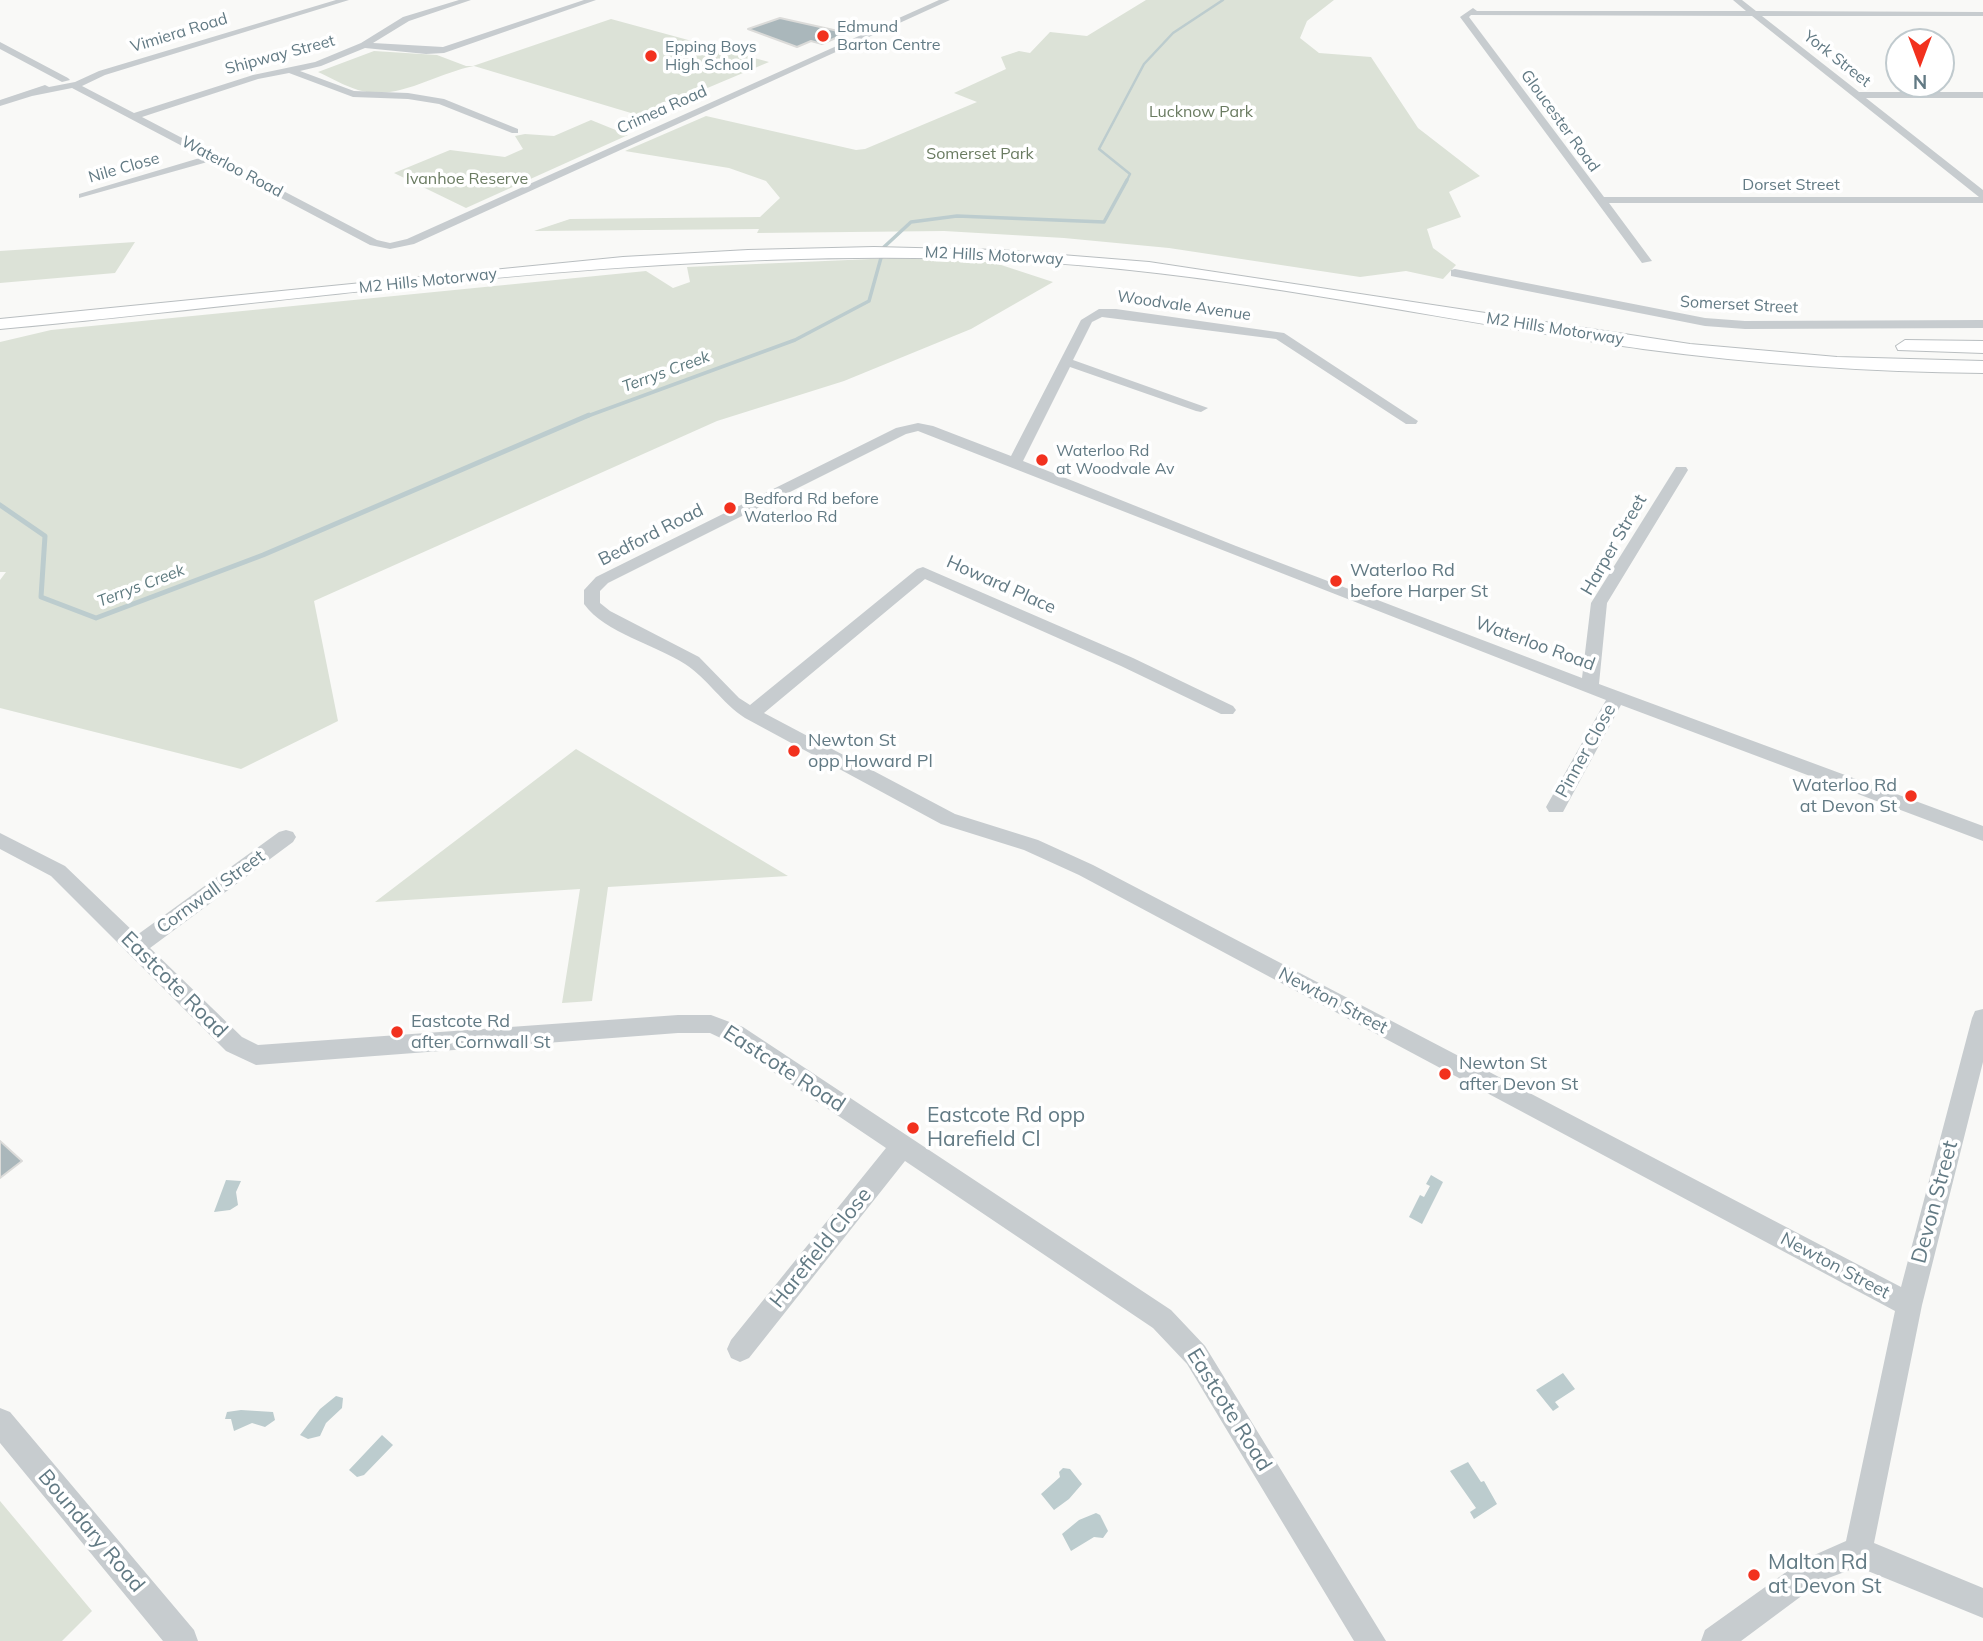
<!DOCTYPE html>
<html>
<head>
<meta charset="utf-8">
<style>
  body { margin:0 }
  #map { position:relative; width:1983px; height:1641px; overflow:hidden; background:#f9f9f7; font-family:Mulish,sans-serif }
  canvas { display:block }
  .north { position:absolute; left:1885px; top:28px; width:70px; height:70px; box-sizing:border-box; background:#fff; border:2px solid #c0cace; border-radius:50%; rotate:180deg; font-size:19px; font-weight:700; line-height:28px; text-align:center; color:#627a84 }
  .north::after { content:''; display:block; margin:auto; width:24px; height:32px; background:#f2311e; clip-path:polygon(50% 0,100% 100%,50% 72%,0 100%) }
</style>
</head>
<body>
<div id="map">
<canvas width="1983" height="1641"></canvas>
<div class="north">N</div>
</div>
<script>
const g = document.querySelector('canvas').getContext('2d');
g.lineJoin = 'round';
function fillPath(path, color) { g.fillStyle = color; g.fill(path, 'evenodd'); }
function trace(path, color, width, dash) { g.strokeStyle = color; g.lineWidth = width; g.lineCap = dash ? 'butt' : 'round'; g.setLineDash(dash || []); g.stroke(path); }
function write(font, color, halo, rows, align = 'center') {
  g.font = font + ' Mulish,sans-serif'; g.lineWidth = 7; g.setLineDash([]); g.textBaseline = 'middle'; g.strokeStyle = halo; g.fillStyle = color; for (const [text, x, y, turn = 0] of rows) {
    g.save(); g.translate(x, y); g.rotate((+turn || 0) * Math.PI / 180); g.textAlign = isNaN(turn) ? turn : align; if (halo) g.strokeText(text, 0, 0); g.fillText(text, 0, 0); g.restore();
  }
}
fillPath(new Path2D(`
  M1146,0h188l-27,21 -7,17 19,15 52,4 47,71 62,48 -31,16 12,25 -34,12 6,19 23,17 -13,14 -37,-8 -46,6 -191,-29 -105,-10 -120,-7 -187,2 2,-4 -225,2 36,-12 190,-2 20,-19 -14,-17 -37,-13 -104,-17 81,-35 150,34 9,-1 112,-47 -23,-9 52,-24 -5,-12 18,-6 11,2 20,-21 37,4z
  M611,19l158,43 -128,54 -167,-50c-38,7 -77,36 -116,24 -13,-4 -27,-12 -40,-18l56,-21 63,4 29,11h7z
  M591,120l37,15 -162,73 -72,-35 56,-23 55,7 18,-8 -8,-13 10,-2 29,2z
  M135,242l-20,31 -115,10v-32z
  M894,258l98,4 61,20 -82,47 -127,52 -127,40 -403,180 24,120 -97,48 -241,-61v-128l6,-8h-6v-230l51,-12 595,-59 27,17 17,-6 -3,-15z
  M576,749l212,127 -180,11 -16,114 -30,2 18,-114 -205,13z
  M0,1501l92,110 -30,30h-62z`), '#dce2d7');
fillPath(new Path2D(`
  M1431,1175l12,7 -21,42 -13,-7 11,-22 4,2 6,-11 -4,-2z
  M226,1180l15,1 -5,11 2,13 -8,5 -16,2z
  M1563,1373l12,16 -20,13 4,5 -6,4 -17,-21z
  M336,1396l7,2 -1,10 -16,15 -6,13 -12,3 -8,-4 20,-26z
  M241,1410l32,2 2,8 -10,7 -13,-4 -18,8 -3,-12h-6l2,-7z
  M382,1435l11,10 -29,30 -7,2 -8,-7z
  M1468,1462l13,20 3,-1 13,23 -23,15 -4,-7 6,-4 -26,-37z
  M1063,1468l7,1 12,15 -13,15 -15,11 -13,-16 19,-17 -1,-5z
  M1096,1513l4,2 8,16 -5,7 -9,-1 -23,14 -9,-17 17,-14z`), '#bcccce');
trace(new Path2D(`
  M1126,182l4,-8 -31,-25 45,-85 29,-31 50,-33`), '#bcccce', 2.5);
trace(new Path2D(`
  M585,417l210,-77 74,-39 15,-54 27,-25 46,-6 147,6 23,-42`), '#bcccce', 3.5);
trace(new Path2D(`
  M0,505l45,31 -4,61 55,21 167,-63 326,-140`), '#bcccce', 5);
const building = new Path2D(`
  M780,18l67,15 -25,11 -11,-3 -14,6 -49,-18z
  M0,1141l22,20 -22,17z`);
fillPath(building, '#aab7bb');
trace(building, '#dbdbd9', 2);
const highway = new Path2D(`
  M874,247l125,3 150,12 541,82 147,13 146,4v12c-114,-1 -227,-9 -340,-24 -214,-30 -427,-80 -644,-89 -335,-14 -667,38 -999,69v-10l623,-62 125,-7z
  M1905,340l78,1v12l-85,-3 -2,-4z`);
trace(highway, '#b9bec0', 2);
fillPath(new Path2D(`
  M336,0h13l-244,75 -23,11 52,27 119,-38 62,-13 46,-19 42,-26 56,-17h12l-62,21 -36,22 70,4 141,-47h12l-152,53 -18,1 -61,-6 -44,18 -21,5 54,20 54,2 36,6 74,30v4h-6l-73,-29 -31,-5 -55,-2 -64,-24 -31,6 -116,38 235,123 13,3 17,-4 532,-239h11l-536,244 -24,5 -20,-4 -159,-84 -132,37v-4l124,-37 -131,-69 -40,8 -32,10v-6l45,-15 4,2 26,-5 24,-11z
  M1733,0h9l14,11 227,1v4h-221l97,76h124v6h-117l117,92v13h-374l43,58 -10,2 -182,-246 13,-9 4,3h269zM1471,15l281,1 227,181h-375l-135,-180z
  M0,42l68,36 2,2 -8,2 -62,-33z
  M1455,269l250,49 40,3 238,-1v8l-238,1 -40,-3 -254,-50v-6z
  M1099,309h17l168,24 134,88 -2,3h-10l-130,-85 -174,-22 -10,5 -19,38 135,48 -7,4 -5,-1 -126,-44 -47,94 213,85 346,132 9,-75 85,-136h10l2,3 -81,133 -8,81 384,142v15l-362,-136 -58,107h-14l-3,-5 60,-107 -688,-269 -12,3 -298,149 -8,8v12l10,8 89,46 40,41 11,7 167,-136 6,-2 210,91 100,48 3,4 -3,4h-12l-100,-48 -196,-87 -161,134 191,101 83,26 55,25 808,422 71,-269 3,-7 8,-2v53l-61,243 -48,238 109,45v30l-125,-51 -35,13 -82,61h-40l4,-11 98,-70 43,-19 49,-230 -816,-436 -55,-25 -83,-26 -196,-106c-23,-15 -38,-40 -60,-54 -29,-19 -80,-31 -101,-60v-14l12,-13 300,-149 22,-5 15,3 78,30 70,-136z
  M286,830l7,2 3,5 -3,5 -143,106 92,89 16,8 420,-30h33l32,12 428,283 34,36 181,295h-32l-167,-277 -34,-36 -248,-167 -156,197 -9,4 -9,-4 -4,-9 4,-9 155,-192 -159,-107 -17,-8h-32l-422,32 -30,-14 -175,-175 -51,-27v-16l65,33 72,69 142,-103z
  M0,1408l10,4 184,218 4,11h-35l-163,-198z`), '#c7cccf');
fillPath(highway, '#fff');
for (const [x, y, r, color] of [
  [823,36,7,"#f2311e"],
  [651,56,7,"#f2311e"],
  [1042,460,7,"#f2311e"],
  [730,508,7,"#f2311e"],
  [1336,581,7,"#f2311e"],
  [794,751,7,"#f2311e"],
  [1911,796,7,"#f2311e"],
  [397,1032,7,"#f2311e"],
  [1445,1074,7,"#f2311e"],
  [913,1128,7,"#f2311e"],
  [1754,1575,7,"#f2311e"]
]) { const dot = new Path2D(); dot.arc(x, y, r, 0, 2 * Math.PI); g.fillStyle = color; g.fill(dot); trace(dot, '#fff', 2.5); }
write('16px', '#627a84', '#fff', [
  ["Edmund",837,27],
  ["Barton Centre",837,45],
  ["Epping Boys",665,47],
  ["High School",665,65],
  ["Waterloo Rd",1056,451],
  ["at Woodvale Av",1056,469],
  ["Bedford Rd before",744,499],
  ["Waterloo Rd",744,517]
], 'left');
write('16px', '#627a84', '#fff', [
  ["Vimiera Road",179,33,-17],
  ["Shipway Street",280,55,-15],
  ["York Street",1837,59,38],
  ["Crimea Road",662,110,-24],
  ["Gloucester Road",1560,121,54],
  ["Waterloo Road",232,167,28],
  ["Nile Close",124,168,-16],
  ["Dorset Street",1791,185],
  ["M2 Hills Motorway",994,256,3],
  ["M2 Hills Motorway",428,281,-6],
  ["Somerset Street",1739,305,3],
  ["Woodvale Avenue",1184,306,8],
  ["M2 Hills Motorway",1555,329,9]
]);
write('16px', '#6a7b61', '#fff', [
  ["Lucknow Park",1201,112],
  ["Somerset Park",980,154],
  ["Ivanhoe Reserve",467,179]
]);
write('italic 16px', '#5d797e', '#fff', [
  ["Terrys Creek",666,372,-20],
  ["Terrys Creek",141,586,-21]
]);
write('18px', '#627a84', '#fff', [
  ["Bedford Road",651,535,-27],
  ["Harper Street",1614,545,-60],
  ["Howard Place",1001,585,24],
  ["Waterloo Road",1535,644,20],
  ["Pinner Close",1586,751,-61],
  ["Cornwall Street",211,892,-36],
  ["Newton Street",1333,1001,28],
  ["Newton Street",1835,1266,28]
]);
write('18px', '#627a84', '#fff', [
  ["Waterloo Rd",1350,571],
  ["before Harper St",1350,592],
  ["Newton St",808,741],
  ["opp Howard Pl",808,762],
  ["Waterloo Rd",1897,786,"right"],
  ["at Devon St",1897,807,"right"],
  ["Eastcote Rd",411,1022],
  ["after Cornwall St",411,1043],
  ["Newton St",1459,1064],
  ["after Devon St",1459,1085]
], 'left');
write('21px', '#627a84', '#fff', [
  ["Eastcote Road",174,985,45],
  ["Eastcote Road",784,1069,33],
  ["Devon Street",1935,1202,-75],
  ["Harefield Close",821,1248,-51],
  ["Eastcote Road",1229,1410,58],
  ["Boundary Road",91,1531,50]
]);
write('21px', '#627a84', '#fff', [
  ["Eastcote Rd opp",927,1116],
  ["Harefield Cl",927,1140],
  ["Malton Rd",1768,1563],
  ["at Devon St",1768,1587]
], 'left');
</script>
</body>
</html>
